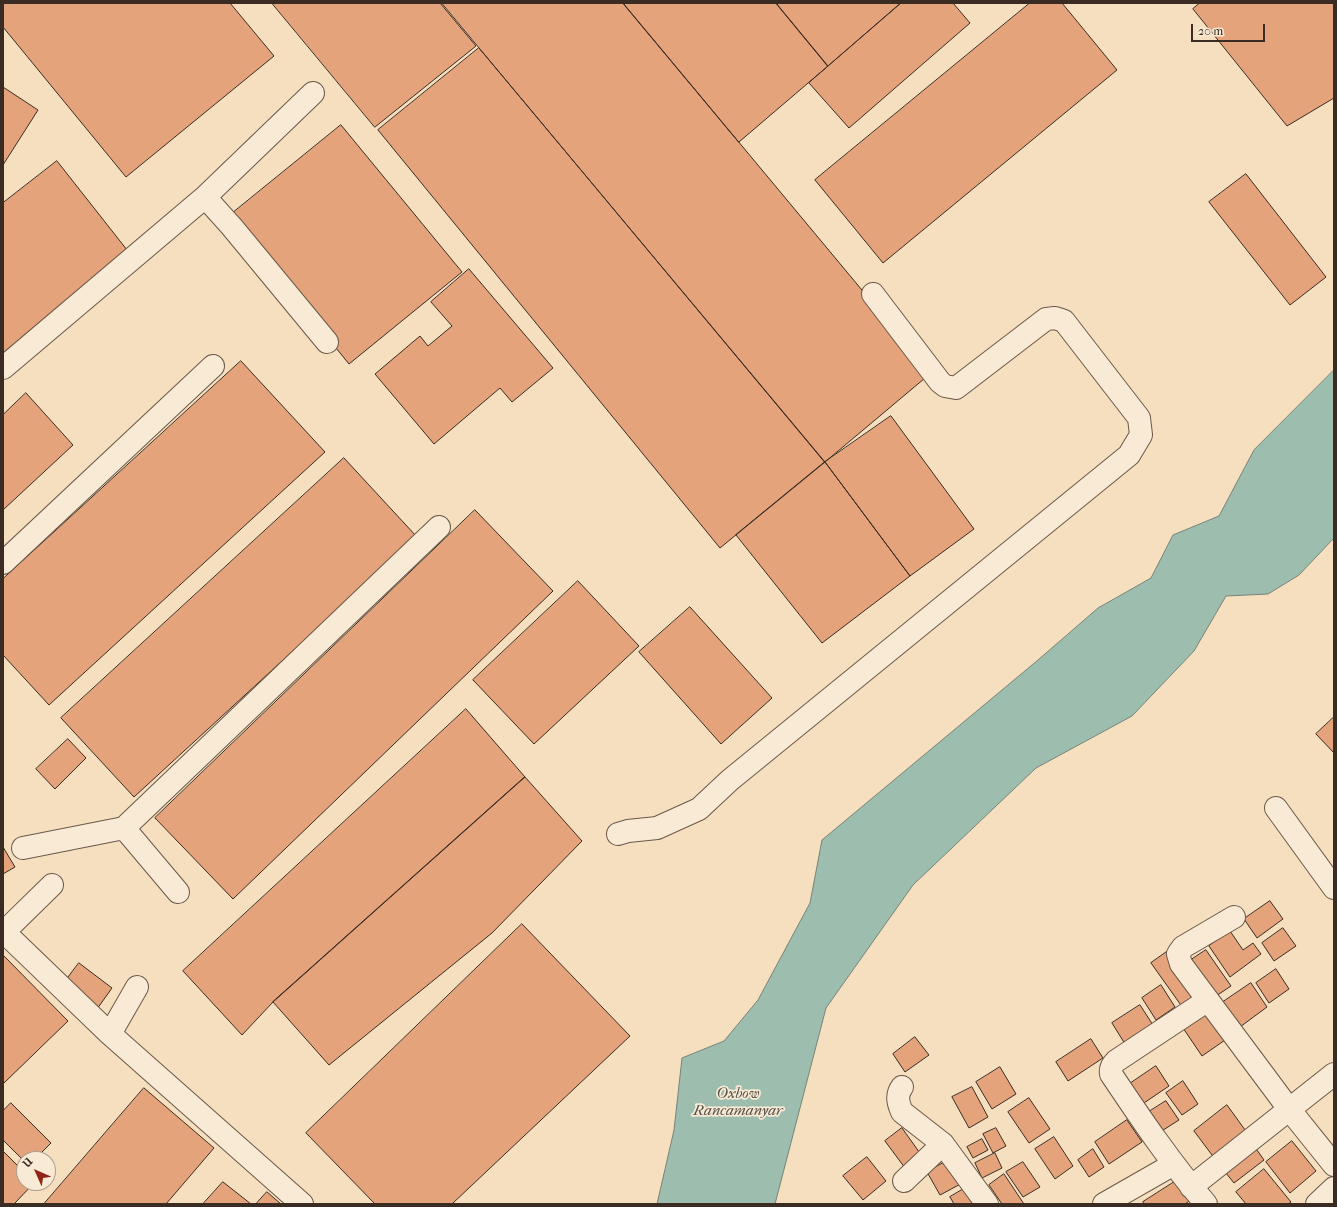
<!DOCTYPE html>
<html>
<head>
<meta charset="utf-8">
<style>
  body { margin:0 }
  #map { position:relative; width:1337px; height:1207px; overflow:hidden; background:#f6dfbf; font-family:"IM FELL French Canon",serif }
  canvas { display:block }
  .frame { position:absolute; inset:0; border:4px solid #3b2c23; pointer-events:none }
  .north { position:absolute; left:16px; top:1151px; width:40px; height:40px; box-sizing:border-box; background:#f9ead5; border:1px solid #ad9e8e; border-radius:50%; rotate:315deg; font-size:11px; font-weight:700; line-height:16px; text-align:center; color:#3b2c23 }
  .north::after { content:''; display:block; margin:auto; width:14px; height:18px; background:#8f2418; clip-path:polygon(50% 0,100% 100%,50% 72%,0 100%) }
  .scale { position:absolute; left:1191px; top:24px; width:74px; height:18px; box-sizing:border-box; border:2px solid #3b2c23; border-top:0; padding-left:5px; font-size:12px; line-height:14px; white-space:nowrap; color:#3b2c23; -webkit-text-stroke:3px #f9ead5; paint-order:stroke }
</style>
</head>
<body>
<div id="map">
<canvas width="1337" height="1207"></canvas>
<div class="frame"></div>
<div class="north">U</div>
<div class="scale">20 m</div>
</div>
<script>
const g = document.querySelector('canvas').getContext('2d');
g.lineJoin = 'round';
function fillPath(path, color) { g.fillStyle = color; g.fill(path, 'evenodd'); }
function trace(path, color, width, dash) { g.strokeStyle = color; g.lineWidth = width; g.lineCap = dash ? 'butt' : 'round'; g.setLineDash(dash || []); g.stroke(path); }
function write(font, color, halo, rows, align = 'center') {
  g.font = font + ' "IM FELL French Canon",serif'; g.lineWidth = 3.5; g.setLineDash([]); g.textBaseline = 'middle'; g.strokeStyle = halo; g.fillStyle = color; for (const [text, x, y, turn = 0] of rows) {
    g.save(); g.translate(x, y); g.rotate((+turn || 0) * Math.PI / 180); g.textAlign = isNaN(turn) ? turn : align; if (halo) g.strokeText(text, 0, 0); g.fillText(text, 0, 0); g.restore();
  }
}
const water = new Path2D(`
  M1334,370v168l-35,37 -31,19 -42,2 -32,55 -62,65 -96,52 -123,117 -87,123 -51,196h-118l17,-74 8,-72 42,-17 34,-41 52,-97 12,-63 216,-180 60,-52 53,-30 22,-43 46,-19 35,-66z`);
fillPath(water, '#9dbdaf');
trace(water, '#768377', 1);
const building = new Path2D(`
  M3,3h227l44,53 -148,121 -123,-150z
  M272,3h168l36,43 -101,81z
  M442,3h181l308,370 -106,89z
  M623,3h153l52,63 -89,76z
  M776,3h125l-73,63z
  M901,3h52l17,20 -121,105 -40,-45z
  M1030,3h32l55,67 -234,193 -68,-83z
  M1200,3h134v95l-47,28 -94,-117z
  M479,48l346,414 -105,86 -342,-418z
  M3,87l35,23 -35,55z
  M341,125l121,147 -113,92 -120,-148z
  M57,161l74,94 -128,101v-153z
  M1246,174l80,103 -36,28 -81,-103z
  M469,269l84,99 -41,34 -12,-14 -66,56 -59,-70 45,-38 8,10 24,-20 -21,-24z
  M241,361l84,91 -276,253 -46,-50v-76z
  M26,393l47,52 -70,65v-95z
  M891,416l83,113 -64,47 -85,-114z
  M344,458l73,79 -283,260 -73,-79z
  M825,462l85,114 -88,67 -86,-108z
  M475,510l78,81 -320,308 -78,-81z
  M578,581l61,65 -105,98 -61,-64z
  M690,607l82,91 -51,46 -82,-92z
  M466,709l59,68 -252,225 -31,33 -59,-64z
  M1334,717v36l-18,-19z
  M68,739l18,19 -31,31 -19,-20z
  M525,777l57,64 -90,92 -163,132 -56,-63z
  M3,847l12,20 -12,7z
  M1270,901l13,18 -26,19 -13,-19z
  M522,924l108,112 -178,168h-77l-69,-71z
  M1283,928l13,18 -22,15 -12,-18z
  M1230,931l13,19 10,-7 8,11 -31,23 -21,-31z
  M1206,950l25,36 -18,12 -25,-36z
  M1168,951l31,46 -16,11 -32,-45z
  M3,955l65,66 -65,63z
  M79,963l33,25 -15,21 -33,-26z
  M1276,969l13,20 -20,14 -13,-20z
  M1251,983l16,24 -27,20 -17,-25z
  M1161,985l14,22 -19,13 -14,-22z
  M1140,1005l13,20 -28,19 -13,-21z
  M1210,1010l18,28 -26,18 -19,-28z
  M915,1037l14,18 -24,17 -12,-18z
  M1091,1039l12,19 -35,23 -12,-19z
  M1156,1066l13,20 -28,19 -13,-20z
  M1000,1067l16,27 -24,15 -16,-27z
  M1183,1081l15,23 -16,11 -16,-22z
  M972,1087l16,30 -19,11 -17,-31z
  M144,1088l70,60 -48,56h-122z
  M1029,1098l21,31 -21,14 -21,-31z
  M1166,1101l13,19 -19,12 -13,-19z
  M11,1103l40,40 -16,16h-11v2l-21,-21v-29z
  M1227,1105l21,29 -33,25 -21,-28z
  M1127,1120l15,22 -33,22 -14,-22z
  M902,1128l20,28 -17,12 -20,-27z
  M996,1128l10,18 -13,7 -10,-19z
  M1054,1137l19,29 -18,13 -20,-30z
  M982,1139l6,11 -15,8 -6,-11z
  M1292,1141l24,30 -26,22 -24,-31z
  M1252,1143l12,17 -30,23 -13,-16z
  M1093,1149l11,18 -15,10 -11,-17z
  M3,1151l21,21v11h10l-20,21h-11z
  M995,1153l7,15 -20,10 -7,-15z
  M867,1157l19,24 -23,19 -20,-24z
  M954,1157l14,23 -28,15 -13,-23z
  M1023,1162l17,25 -17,10 -17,-25z
  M1264,1169l27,33 -3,2h-42l-10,-12z
  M1004,1174l20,30h-22l-13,-19z
  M1179,1179l13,20 -7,5h-41l-1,-2z
  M223,1182l28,22h-48z
  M972,1184l12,20h-30l-4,-7z
  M267,1192l14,12h-25z`);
fillPath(building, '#e4a37b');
trace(building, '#3b2c23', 1);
const minor = new Path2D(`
  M205,197l108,-104
  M3,368l202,-171 27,30 95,115
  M3,563l210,-197
  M1276,808l58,80
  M124,828l54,64
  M618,834l10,-3 29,-3 42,-19 31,-29 399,-325 12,-20 -2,-17 -75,-97 -9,-3 -9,1 -90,69 -11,-2 -5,-4 -67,-88
  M23,848l101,-20 315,-301
  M1234,917l-51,30 -5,7 3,10 108,145 45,56
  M4,932l106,102 192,170
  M3,933l49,-48
  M110,1034l27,-47
  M902,1087c-6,8 -4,16 0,25l41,32 44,60
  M904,1181l39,-37
  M1191,1187l143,-113
  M1104,1204l70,-40
  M1206,1204c-35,-41 -65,-85 -95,-130 -1,-5 1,-9 5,-13l92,-61
  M1317,1204l17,-16`);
trace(minor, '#6a594a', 24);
trace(minor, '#f9ead5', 22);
write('italic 15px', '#545046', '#f9ead5', [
  ["Oxbow",738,1094],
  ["Rancamanyar",738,1111]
]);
</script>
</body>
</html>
